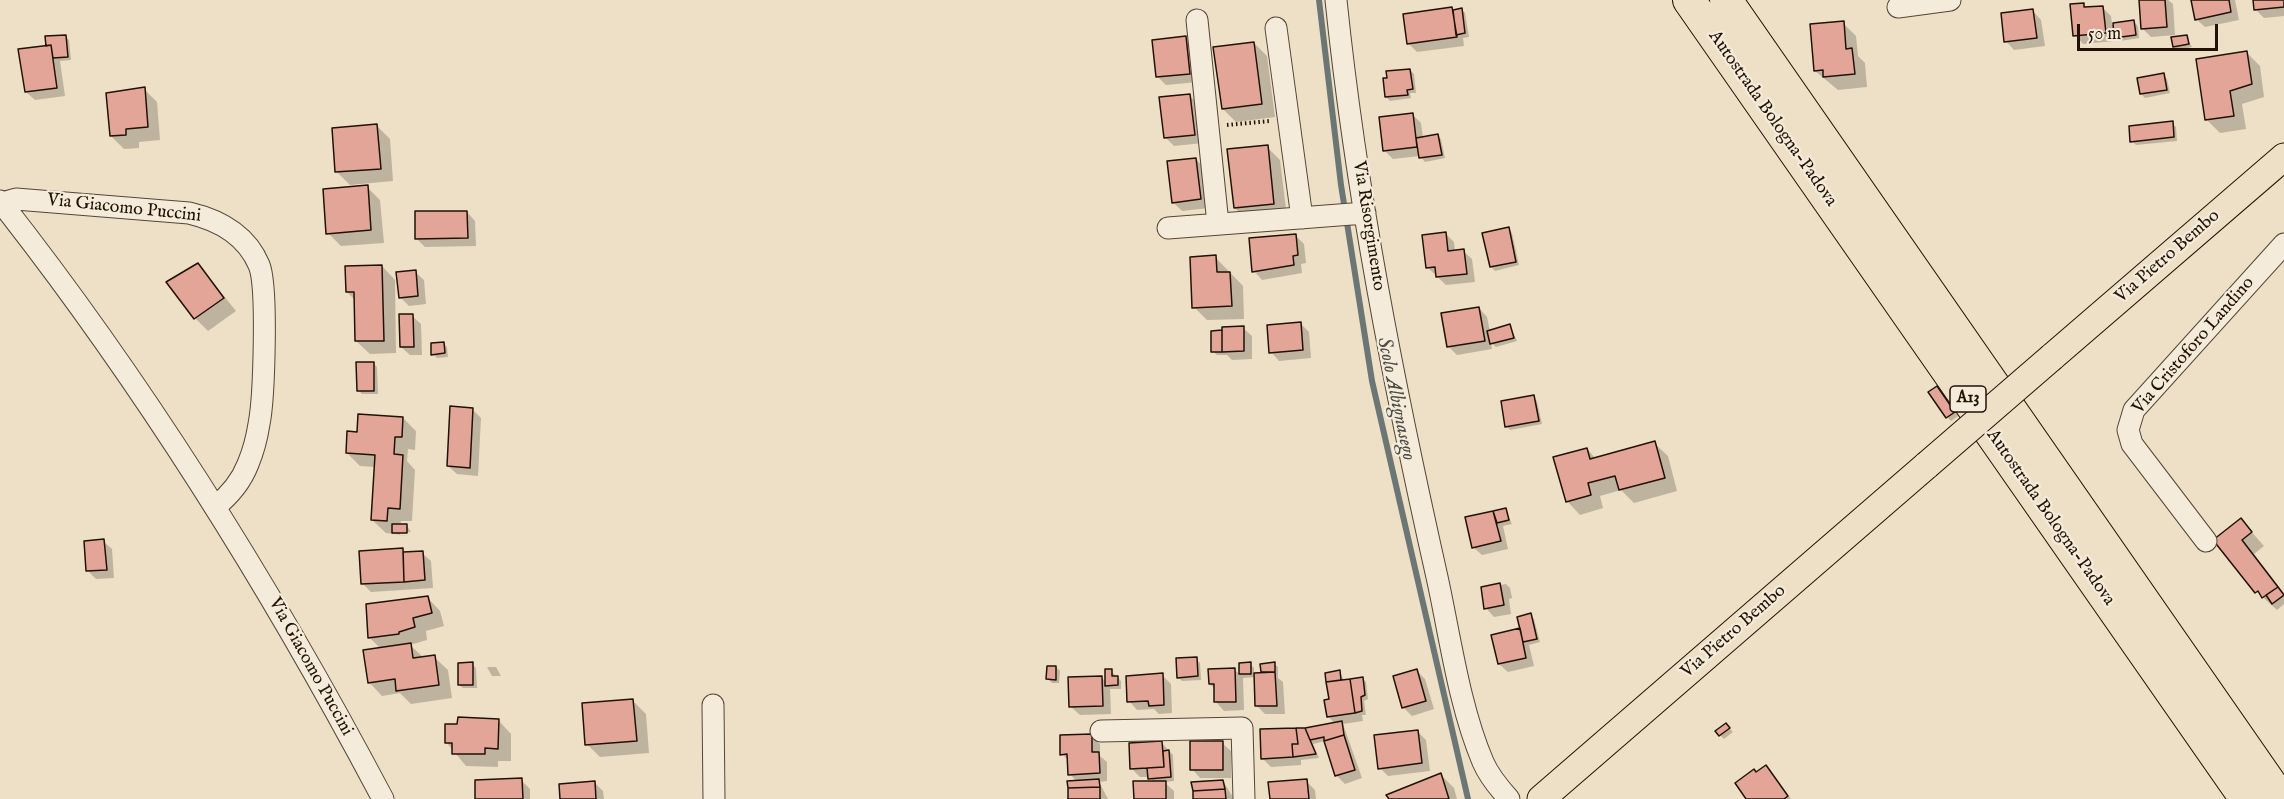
<!DOCTYPE html>
<html>
<head>
<meta charset="utf-8">
<style>
  body { margin:0 }
  #map { position:relative; width:2284px; height:799px; overflow:hidden; background:#eee0c6; font-family:"IM FELL English",serif }
  canvas { display:block }
  .scale { position:absolute; left:2077px; top:24px; width:141px; height:27px; box-sizing:border-box; border:3px solid #211205; border-top:0; padding-left:8px; font-size:18px; line-height:21px; white-space:nowrap; color:#211205; -webkit-text-stroke:4px #f4ebda; paint-order:stroke }
</style>
</head>
<body>
<div id="map">
<canvas width="2284" height="799"></canvas>
<div class="scale">50 m</div>
</div>
<script>
const g = document.querySelector('canvas').getContext('2d');
g.lineJoin = 'round';
function fillPath(path, color) { g.fillStyle = color; g.fill(path, 'evenodd'); }
function trace(path, color, width, dash) { g.strokeStyle = color; g.lineWidth = width; g.lineCap = dash ? 'butt' : 'round'; g.setLineDash(dash || []); g.stroke(path); }
function write(font, color, halo, rows, align = 'center') {
  g.font = font + ' "IM FELL English",serif'; g.lineWidth = 4.5; g.setLineDash([]); g.textBaseline = 'middle'; g.strokeStyle = halo; g.fillStyle = color; for (const [text, x, y, turn = 0] of rows) {
    g.save(); g.translate(x, y); g.rotate((+turn || 0) * Math.PI / 180); g.textAlign = isNaN(turn) ? turn : align; if (halo) g.strokeText(text, 0, 0); g.fillText(text, 0, 0); g.restore();
  }
}
fillPath(new Path2D(`
  M2140,0h28l5,4 2,31 -24,2 -8,-8z
  M2192,0h43l4,20 -34,7 -9,-8z
  M2254,0h30v16l-20,2 -8,-8z
  M2083,5l4,4 15,-2 9,9 1,9 22,-3 4,4 1,12 -19,3 -7,-7 1,7 -31,3 -8,-9z
  M1452,8l2,3 7,-2 4,4 4,24 -6,1 1,8 -47,6 -8,-8z
  M2033,11l8,9 4,26 -31,4 -8,-9z
  M1843,23l13,13 2,20 7,7 2,24 -29,3 -23,-19z
  M65,36l4,4 2,20 -11,1 5,35 -30,4 -9,-8 22,-47z
  M2186,36l6,11 -14,3 -4,-4z
  M1186,38l8,8 4,36 -32,3 -9,-9z
  M1254,43l13,13 8,61 -39,5 -13,-13z
  M2247,53l13,13 4,31 -22,7 4,25 -26,4 -13,-13z
  M1410,70l4,4 2,19h-6l1,5 -21,3 -4,-4z
  M2163,75l4,4 3,14 -25,5 -4,-4z
  M144,89l13,13 3,38 -21,2v6l-15,1 -13,-13z
  M1189,95l9,9 5,39 -29,3 -8,-8z
  M1412,114l9,9 2,15 14,-3 4,4 4,19 -20,4 -5,-6 -27,3 -9,-9z
  M2172,123l4,4 1,14 -41,4 -4,-4z
  M376,125l14,14 3,42 -43,4 -13,-13z
  M1267,147l13,13 7,57 -39,4 -13,-13z
  M1196,159l8,9 5,40 -27,3 -9,-9z
  M367,187l13,13 4,43 -43,3 -13,-13z
  M467,212l8,9 1,25 -51,1 -9,-9z
  M1508,229l4,4 7,32 -24,6 -4,-4z
  M1445,233l9,9 1,10 8,-1 9,8 3,23 -29,3 -19,-18z
  M1295,235l9,9 2,19 -5,1 1,9 -40,7 -8,-9z
  M1215,257l28,29 1,33 -37,1 -13,-13z
  M198,264l38,47 -28,20 -13,-13z
  M382,266l13,14 1,73 -26,1 -14,-13 -1,-41 -8,-8z
  M415,272l9,8 2,24 -17,2 -9,-9z
  M1479,308l8,9 3,15 20,-6 7,15 -21,6 -5,-4 1,6 -35,6 -9,-9z
  M412,316l9,8 1,31h-12l-9,-8z
  M1300,323l9,9 2,26 -32,3 -8,-9z
  M1243,328l9,8v23l-20,1 -5,-5h-10l-4,-4z
  M443,344l4,3 1,10 -11,1 -4,-4z
  M373,363l4,4 1,27h-16l-4,-4z
  M1940,392l18,24 -7,5 -4,-4z
  M1533,397l4,4 5,23 -32,6 -4,-4z
  M472,409l9,9 -3,58 -21,-2 -9,-8z
  M403,418l13,13 -1,19 -7,-1 -1,12 8,9 -3,51h-11l-1,5h7l4,6h-11v3l11,1 -25,-3 -14,-13 4,-53 -16,-1 -13,-13 11,-19z
  M1654,443l14,13 9,35 -43,12 -13,-13 -21,6 3,12 -23,7 -13,-14 20,-52 9,10z
  M1505,509l7,15 -9,2 5,23 -26,6 -9,-8 -7,-29z
  M2241,520l23,26 -10,8 30,39v11l-7,6 -20,-18 -42,-52z
  M103,541l9,8 2,29 -18,1 -8,-8z
  M402,550l4,4 16,-1 9,8 2,27 -62,4 -9,-9z
  M1506,584l4,4 2,10 -3,1 2,15 -17,3 -8,-9 -4,-20z
  M427,597l13,14 4,15 -18,5 1,9 -17,5 14,13 10,-1 14,13 4,28 -41,6 -11,-11 -18,3 -13,-14 12,-33 -11,-11z
  M1530,615l4,4 6,23 -11,3 5,21 -26,6 -9,-8z
  M1196,659l4,4 1,17 -19,1 -4,-4z
  M472,664l4,4 1,20h-14l-4,-3z
  M1240,664h10l4,4v6h10l-2,-2 12,-8 4,3v11l5,4 2,32h-20l-9,-9 -1,-28 -12,1 1,32 -20,1 -8,-9 -1,-13 -5,-5 25,-14 5,5z
  M487,667h9l5,9h-9z
  M1056,667l4,4 -1,12h-7l-4,-4z
  M1111,671l10,10v8h-11l1,25 -31,1 -9,-8 31,-29 4,4z
  M1417,671l8,8 9,30 -22,7 -9,-9z
  M1340,672l4,9 18,-3 4,4 2,17 -4,2 2,14h-4l1,6 -20,3 19,54 -17,6 -9,-9 -11,-34 -12,3 6,14 -18,2v5l-30,2 -9,-9 33,-29 40,-5 -7,-8 3,-16 -4,-26z
  M1162,675l9,9 1,29 -13,1 -5,-5 -17,1 -8,-9z
  M633,701l13,13 3,39 -49,4 -13,-13z
  M498,720l13,14v27h-13v6l-32,-1 -20,-24z
  M1726,725l7,7 -9,7 -7,-7z
  M1417,731l9,9 4,31 -42,5 -8,-8z
  M1091,736l9,8v12l7,6v19l-8,1 9,17h-38l7,-17 -7,-8 -1,-13 -7,-7z
  M1162,743l11,12 1,26 -10,1 10,9v8h-39l19,-16 -4,-6h-10l-9,-9z
  M1222,743l9,8v27h-31l-8,-9z
  M1766,767l8,9 17,23h-43l8,-25z
  M1441,775l13,13 3,11h-66z
  M521,780l9,9v10h-53z
  M1223,781l11,18h-39z
  M1306,781l9,9 1,9h-45z
  M594,782l9,9 1,8h-42z`), '#0003');
trace(new Path2D(`
  M1319,0l22,185 31,196 96,418`), '#6c7775', 6);
const building = new Path2D(`
  M2139,0h26l2,27 -26,2z
  M2191,0h38l2,12 -36,8z
  M2253,0h31v7l-30,3z
  M2084,3v4l19,-1 3,27 -33,3 -3,-32z
  M1452,7l5,30 -50,7 -4,-30z
  M1462,8l3,25 -9,2 -3,-25z
  M2033,9l4,29 -33,4 -3,-29z
  M2134,20l2,15 -22,3 -1,-15z
  M1844,21l2,28 6,-1 3,26 -32,3v-7l-9,1 -4,-47z
  M66,35l2,22 -15,1 -2,-13 -5,1 -1,-10z
  M2187,35l2,9 -16,3 -2,-10z
  M1186,36l4,38 -34,3 -4,-37z
  M1254,42l8,62 -40,5 -9,-62z
  M51,45l6,43 -32,4 -7,-43z
  M2247,51l5,33 -22,7 4,25 -29,4 -9,-61z
  M1410,69l3,20 -6,1 1,5 -23,2 -2,-19h4l-1,-7z
  M2164,73l3,17 -27,4 -3,-16z
  M145,87l3,40 -22,2v6l-16,1 -4,-43z
  M1190,94l5,41 -31,3 -5,-41z
  M1413,113l4,34 -34,4 -4,-34z
  M2173,121l1,16 -44,5 -1,-16z
  M377,124l4,45 -46,3 -3,-44z
  M1438,134l4,21 -23,3 -3,-20z
  M1268,145l6,59 -40,4 -7,-59z
  M1196,158l5,41 -29,4 -5,-42z
  M368,185l3,45 -45,4 -3,-45z
  M415,211h52l1,27 -53,1z
  M1509,227l7,35 -26,5 -8,-34z
  M1446,232l2,19 16,-2 3,25 -31,3 -1,-10 -9,1 -4,-33z
  M1296,234l2,21 -5,1 1,9 -42,7 -3,-34z
  M1216,255l1,17h13l2,34 -40,2 -2,-51z
  M198,263l26,35 -30,21 -28,-37z
  M382,265l2,76h-29l-1,-49h-8l-1,-26z
  M416,270l2,26 -19,2 -3,-26z
  M1479,307l6,34 -38,6 -6,-34z
  M399,314h14l1,33h-14z
  M1301,322l2,28 -34,3 -2,-28z
  M1510,324l4,14 -24,6 -3,-13z
  M1244,326v25l-22,1v-25z
  M1222,330v22h-11v-21z
  M444,342l1,11 -14,2v-12z
  M356,362h18v29h-17z
  M1937,386l18,26 -9,6 -18,-26z
  M1534,395l5,26 -34,6 -4,-26z
  M450,406l23,2 -3,60 -23,-2z
  M358,414l45,3 -1,20h-7l-1,17 9,1 -3,54 -12,-1 -1,13 -16,-1 4,-65 -29,-2 1,-22 10,1z
  M1655,441l10,37 -46,12 -4,-14 -27,7 3,12 -25,7 -13,-45 34,-9 3,11z
  M1506,508l3,12 -12,3 -4,-12z
  M1493,511l8,30 -29,7 -7,-31z
  M2241,518l11,14 -10,8 36,47 -16,11 -4,-7 -3,2 -42,-53z
  M392,524h15v9h-15z
  M104,539l3,31 -21,1 -2,-30z
  M403,548l1,34 -43,2 -2,-33z
  M423,551l2,29 -21,2 -1,-30z
  M1500,583l4,22 -20,4 -3,-22z
  M2278,587l6,8 -12,9 -6,-9z
  M428,596l4,17 -19,5 2,9 -16,5v2l-31,4 -2,-34z
  M1531,613l6,26 -14,3 -6,-25z
  M1520,628l6,30 -28,6 -7,-29z
  M411,643l2,15 22,-3 4,30 -43,6 -1,-12 -27,4 -5,-33z
  M1197,657l1,19 -21,2 -1,-20z
  M473,662v23h-15v-22z
  M1251,662v12h-12v-11z
  M1275,662v10h-14l-1,-8z
  M1047,666h9v14l-10,-1z
  M1235,668l1,34h-22v-18h-5l-1,-15z
  M1105,669h7v7h6v9l-13,1z
  M1417,669l9,32 -24,7 -9,-32z
  M1340,670l1,10 -15,2 -1,-9z
  M1275,672l2,34h-22l-1,-33z
  M1163,673l1,32 -15,1 -1,-5 -21,1 -1,-26z
  M1102,676l1,30 -34,1 -1,-30z
  M1363,677l2,18 -4,2 1,14 -7,2 -5,-34z
  M1350,679l5,34 -28,4 -3,-17 5,-1 -3,-17z
  M633,699l4,42 -52,4 -3,-42z
  M458,717l41,2 -1,30 -13,-1v6h-33v-11h-7v-19h12z
  M1342,721l2,14 -20,6v-4l-14,3 -5,-12z
  M1726,723l4,5 -11,8 -4,-5z
  M1296,728l2,16h-6l1,13 -32,2 -1,-30z
  M1296,728h9l11,26 -23,3 -1,-13h6z
  M1418,730l4,33 -44,6 -4,-34z
  M1092,734v18h7l1,21 -32,2 -1,-21 -7,1v-20z
  M1344,735l11,35 -20,6 -11,-35z
  M1162,741l2,26 -34,2 -1,-26z
  M1190,741h33v29h-33z
  M1169,750l2,27 -23,2 -1,-11 17,-1 -1,-16z
  M1766,765l22,31 -4,3h-38l-11,-16 19,-14 2,3z
  M1441,773l8,26h-60l-3,-4z
  M522,778l1,21h-48v-19z
  M1099,779l1,8 -32,1 -1,-7z
  M1307,779l2,20h-39l-2,-17z
  M1223,780l2,9 -32,2 -2,-9z
  M595,781l1,18h-36l-1,-15z
  M1133,781h33v18h-32z
  M1100,787v12h-32v-11z
  M1225,789l1,10h-33v-8z`);
fillPath(building, '#e3a598');
trace(building, '#211205', 1.5);
const minor = new Path2D(`
  M1336,0c20,194 58,386 101,577 13,59 22,129 46,185 6,14 16,26 26,37
  M1898,7l52,-7
  M1197,20l21,204
  M1276,28l26,190
  M0,201c147,187 272,388 383,598
  M2,203l14,-4 173,14c30,7 57,21 70,52 9,21 5,134 0,159 -2,13 -6,28 -11,40 -7,18 -18,31 -33,43
  M1168,228l197,-15
  M2206,541l-74,-97 -4,-14 6,-20 150,-166
  M713,705l1,94
  M1101,731l141,-3 2,71`);
const major = new Path2D(`
  M2052,357l232,-200
  M1541,799l386,-334`);
const highway = new Path2D(`
  M1689,0l557,799
  M1726,0l555,799`);
trace(minor, '#544635', 23);
trace(major, '#211205', 29);
trace(highway, '#211205', 34);
trace(new Path2D(`
  M1227,125l43,-4`), '#211205', 4, [1.5, 3]);
trace(minor, '#f4ebda', 21);
trace(major, '#eee0c6', 27);
trace(highway, '#eee0c6', 32);
const majorBridge = new Path2D(`
  M1927,465l125,-108`);
trace(majorBridge, '#211205', 29, []);
trace(majorBridge, '#eee0c6', 27);
for (const [x, y, w] of [
  [1968,399,36]
]) { const box = new Path2D(); box.roundRect(x - w / 2, y - 13, w, 26, 4.5); g.fillStyle = '#f4ebda'; g.fill(box); trace(box, '#211205', 1.5); }
write('bold 16px', '#211205', null, [
  ["A13",1968,399]
]);
write('18px', '#211205', '#f4ebda', [
  ["Autostrada Bologna-Padova",1772,119,55],
  ["Via Giacomo Puccini",124,209,6],
  ["Via Risorgimento",1368,226,81],
  ["Via Pietro Bembo",2168,257,-41],
  ["Via Cristoforo Landino",2194,346,-49],
  ["Autostrada Bologna-Padova",2050,518,55],
  ["Via Pietro Bembo",1734,632,-41],
  ["Via Giacomo Puccini",310,667,61]
]);
write('italic 20px', '#4d4d46', '#f4ebda', [
  ["Scolo Albignasego",1395,399,78]
]);
</script>
</body>
</html>
